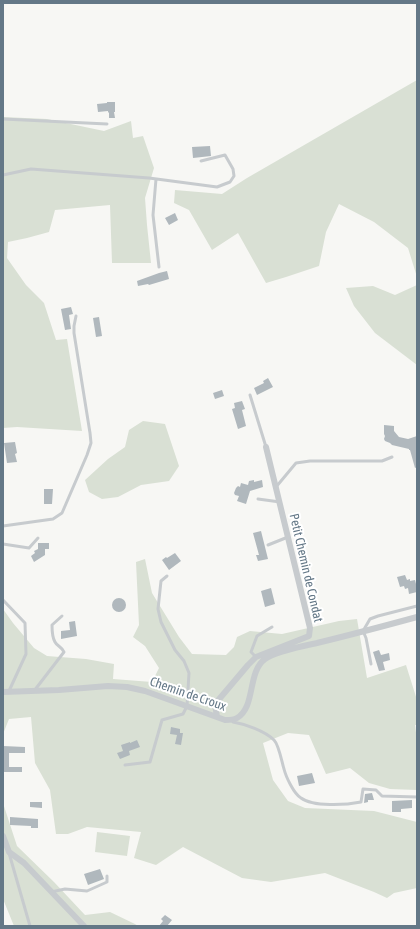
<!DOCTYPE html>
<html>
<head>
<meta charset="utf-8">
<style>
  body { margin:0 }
  #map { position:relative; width:420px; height:929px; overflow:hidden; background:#f7f7f4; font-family:"Asap Condensed",sans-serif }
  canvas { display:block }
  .frame { position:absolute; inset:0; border:4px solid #647887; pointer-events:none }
</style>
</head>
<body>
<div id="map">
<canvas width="420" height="929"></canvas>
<div class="frame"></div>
</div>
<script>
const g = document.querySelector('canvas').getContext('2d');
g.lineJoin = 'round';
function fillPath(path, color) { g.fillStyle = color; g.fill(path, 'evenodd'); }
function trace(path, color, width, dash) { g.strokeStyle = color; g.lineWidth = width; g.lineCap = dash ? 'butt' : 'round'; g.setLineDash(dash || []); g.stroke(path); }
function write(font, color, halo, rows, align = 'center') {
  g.font = font + ' "Asap Condensed",sans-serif'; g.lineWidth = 4; g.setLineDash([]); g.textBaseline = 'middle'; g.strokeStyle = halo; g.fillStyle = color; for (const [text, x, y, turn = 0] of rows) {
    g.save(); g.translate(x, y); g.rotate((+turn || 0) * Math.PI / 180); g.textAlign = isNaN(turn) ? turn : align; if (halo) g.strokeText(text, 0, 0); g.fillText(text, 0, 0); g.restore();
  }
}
fillPath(new Path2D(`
  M417,80v197l-9,-29 -34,-26 -35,-18 -13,28 -7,34 -33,11 -20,6 -28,-50 -26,17 -23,-40 -15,-7 1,-13 47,4 25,-16z
  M3,117l44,2 57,12 27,-10 2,17 10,-2 11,32 -9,30 2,27 4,38h-39l-2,-58 -55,5 -6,22 -22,6 -19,4 -1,16 19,27 18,18 12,37 11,-1 15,92 -65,-4 -14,1z
  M417,285v80l-42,-32 -21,-27 -8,-18 27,-2 22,9z
  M143,421l22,3 14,42 -10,15 -28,4 -23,12 -16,2 -13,-7 -4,-12 23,-21 17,-12 4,-17z
  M145,559l7,34 27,44 13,17 34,1 8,-8 3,-10 13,-6 32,3 57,-13 18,-2 10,59 39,-13 11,35v25h-2l2,15v50l-27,-1 -21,-6 -19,-15 -24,6 -17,-39 -21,-2 -25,10 10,37 15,21 17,7 69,3 43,11v66l-23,5 -7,5 -13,-6 -49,-19 -54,9 -29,-4 -59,-31 -27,18 -22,-7 7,-26 -54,-5 -19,7h-12l-6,-44 -15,-27 -4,-46 -22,2 -6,15v-125l10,14 21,25 13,8 39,3 28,5 -1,15 39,3 7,-14 -14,-22 -12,-9 6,-12 -3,-63z
  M3,803l14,43 37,36 31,33 25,-3 25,12 3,2h-124l-11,-27z
  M97,832l33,4 -3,20 -32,-4z`), '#d9e0d4');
fillPath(new Path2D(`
  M107,102h8v10h-1l1,6h-6v-6l-1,1v-2l-10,1 -1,-8 10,-1z
  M210,146l1,10 -18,2 -1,-11z
  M175,213l3,7 -9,5 -4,-7z
  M167,271l2,8 -20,6 -1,-1 -10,2 -1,-5 22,-8z
  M71,307l2,7 -4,1 2,14 -6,1 -4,-21z
  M99,317l3,19 -6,1 -3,-19z
  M268,378l5,9 -16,8 -3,-7 10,-5 -1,-2z
  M222,390l2,6 -9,3 -2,-6z
  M242,401l3,8 -3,1 4,16 -8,3 -6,-20 3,-1 -1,-5z
  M384,425l10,1v5l5,6 9,2 9,-3v31l-2,1 -5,-18h-1v-1l-17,-4 -2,-2 -5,-2 -1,-2 1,-3 -1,-2z
  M15,442l2,11 -2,1 2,8 -10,1 -3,-20z
  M254,480v2l8,-2 1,7 -13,4 -4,13 -9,-3 2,-5 -4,-1 -1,-2 2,-5 2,-2 2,1 1,-4 7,2 1,-4z
  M44,489h9l-1,15h-8z
  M261,531l7,28 -10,2 -2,-6h3l-6,-22z
  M38,543h11v6h-4v6l-11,7 -3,-6 4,-3 -1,-2 4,-2z
  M175,553l6,8 -12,9 -7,-10 4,-3 1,1z
  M405,575l2,5 3,-1v2l5,-1 2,8v4l-8,2 -1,-6 -3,1 -1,-3 -4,1 -3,-10z
  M271,588l4,16 -10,3 -4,-16z
  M112 605a7 7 0 1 1 14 0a7 7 0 1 1-14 0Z
  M75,621l2,15 -16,3v-8l9,-1 -1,-8z
  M379,650l2,5 8,-2 1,7 -7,2 2,8 -6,1 -6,-19z
  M171,727l9,2v4h3l-2,12 -6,-1 2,-9 -7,-1z
  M137,740l3,7 -11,4 1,4 -10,4 -3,-6 6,-2 -2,-6 9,-3v1z
  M3,746l22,1v6h-16v14h13v5h-19z
  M312,773l3,10 -16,3 -2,-10z
  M372,793l2,7h-6v2l-4,1 1,-9z
  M412,800v8l-11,1v3h-9v-11z
  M30,802h12v6l-12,-1z
  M10,817l28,2v9h-7v-2l-21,-1z
  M100,869l4,10 -16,6 -4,-11z
  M165,915l7,5 -5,6h-8l4,-5 -2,-2z`), '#b0b8bd');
trace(new Path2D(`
  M3,119l104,5
  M3,175l28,-6 118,9 68,9 13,-5 4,-6 -1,-7 -8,-14 -24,6
  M156,179l-3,36 6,52
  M250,395l16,52
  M276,487l20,-24 14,-2h72l10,-4
  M258,499l22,3
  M3,526l50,-7 9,-6 25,-58 4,-12 -1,-10 -16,-100v-7l2,-10
  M3,544l26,4 9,-10
  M268,545l20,-8
  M3,600l22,23 1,31 -17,37
  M256,657l-5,-5 6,-16 15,-9
  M371,664l-5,-26 -3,-7 7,-12 8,-3 39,-10
  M34,691l30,-39c-2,-5 -7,-6 -9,-10 -3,-5 -3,-11 -3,-17l10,-9
  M233,722c12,2 32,9 41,18 5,5 8,23 10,29 2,8 10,25 17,29 12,9 45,7 60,4l2,-13 13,1 6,6 35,1
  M125,765l25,-3 12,-42 21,-6 4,-8 2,-33 -5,-12 -9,-11 -14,-28 -3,-13 3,-28 6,-5
  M9,853l21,73
  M51,892l14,-3 22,2 20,-9v-6`), '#c7cbce', 3);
trace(new Path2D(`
  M3,692l56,-2 49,-4 19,1 18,4 80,29c4,0 9,0 12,-2 19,-11 10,-46 28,-59 11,-8 38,-13 52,-16 33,-8 67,-17 100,-26
  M217,717l-2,-13 33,-39 8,-8 53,-21 1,-8 -44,-181
  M3,836l6,16 15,11 60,63`), '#c7cbce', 6);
write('13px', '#647887', '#fff', [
  ["Petit Chemin de Condat",306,568,77],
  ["Chemin de Croux",188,694,19]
]);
</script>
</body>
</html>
